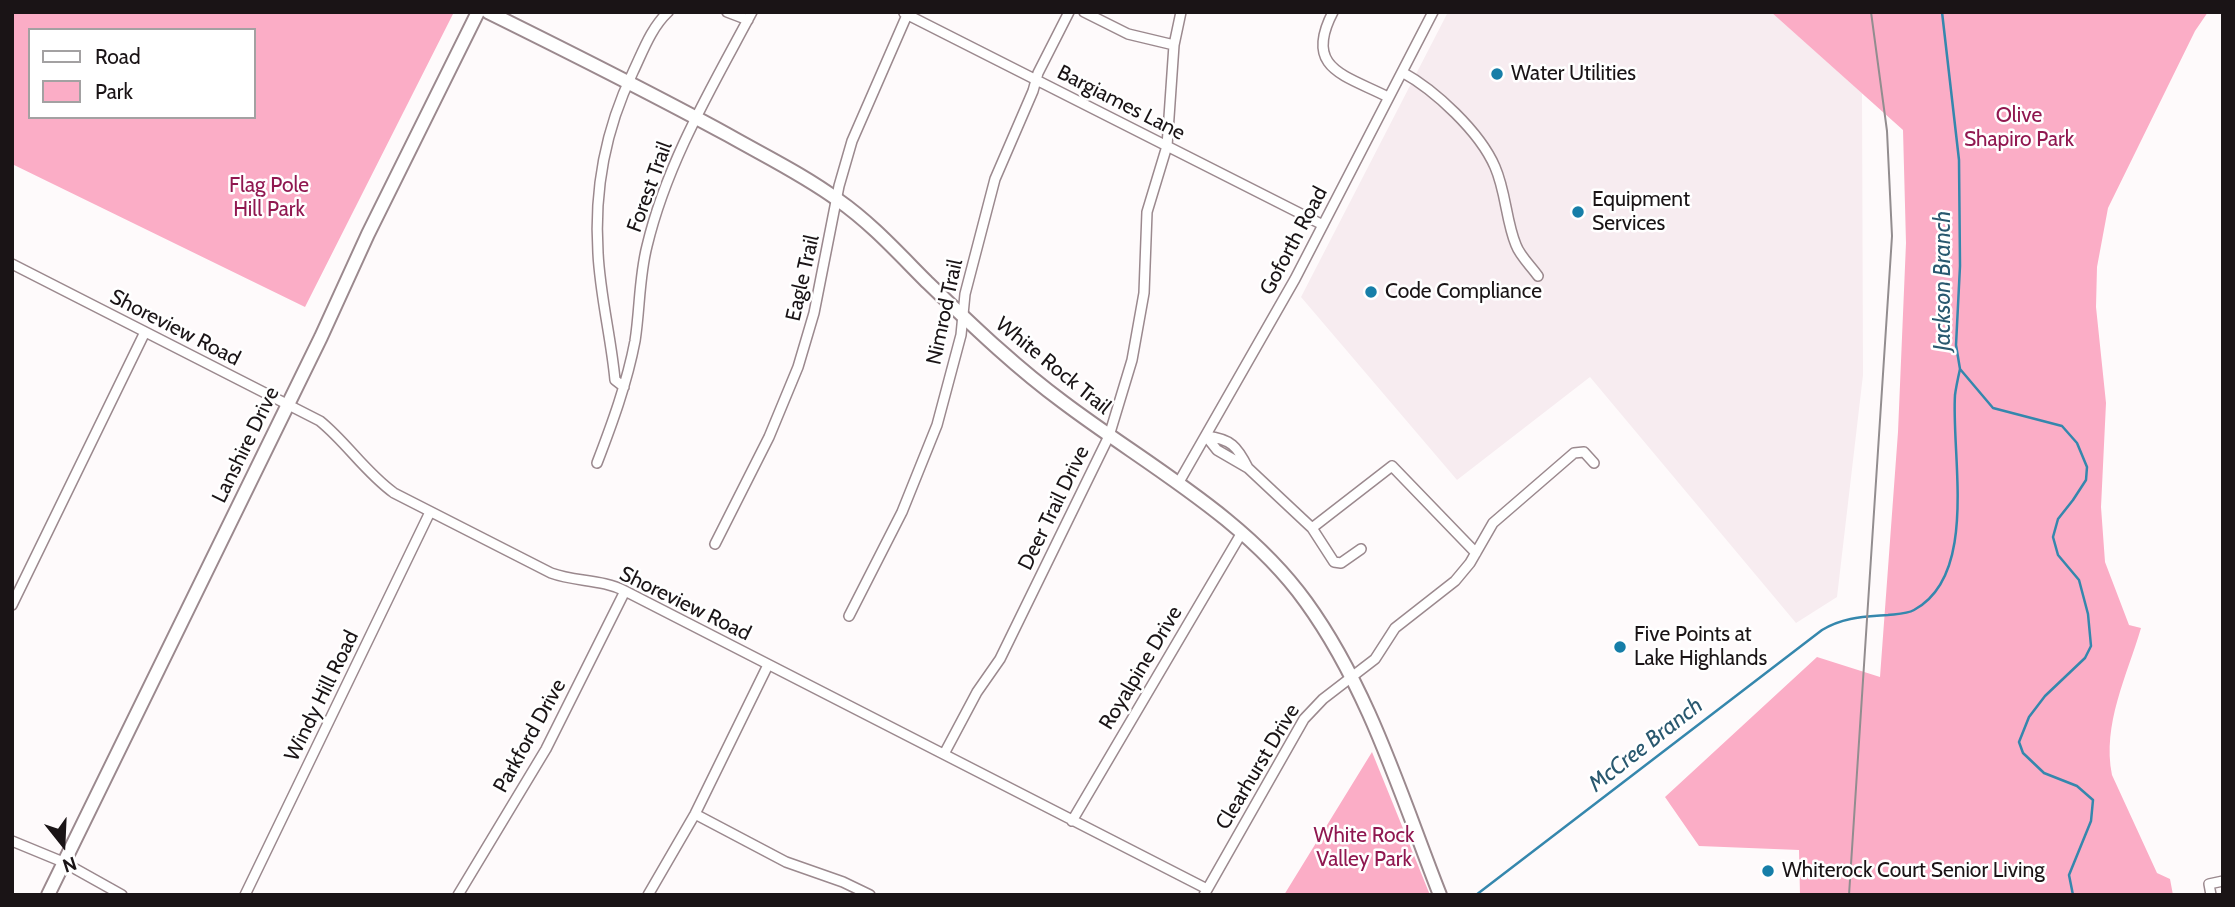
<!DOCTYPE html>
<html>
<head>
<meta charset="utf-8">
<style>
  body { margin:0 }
  #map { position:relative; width:2235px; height:907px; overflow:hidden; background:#fefafb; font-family:Cabin,sans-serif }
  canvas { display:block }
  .frame { position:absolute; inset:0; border:14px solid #1a1416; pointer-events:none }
  .legend { position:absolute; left:28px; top:28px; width:228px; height:91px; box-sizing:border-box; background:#fff; border:2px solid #a3a1a2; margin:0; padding:9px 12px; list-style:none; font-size:21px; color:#1a1416 }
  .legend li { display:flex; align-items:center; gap:14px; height:35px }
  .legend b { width:35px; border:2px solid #a3a1a2 }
  .north { position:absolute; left:28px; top:809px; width:70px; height:70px; -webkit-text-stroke:5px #fff; paint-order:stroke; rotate:162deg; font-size:19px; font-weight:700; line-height:28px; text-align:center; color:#1a1416 }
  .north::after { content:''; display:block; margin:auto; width:24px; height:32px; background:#1a1416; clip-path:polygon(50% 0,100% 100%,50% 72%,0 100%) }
</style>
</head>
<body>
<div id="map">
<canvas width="2235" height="907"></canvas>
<div class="frame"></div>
<ul class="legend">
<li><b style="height:9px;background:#fff"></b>Road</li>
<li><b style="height:19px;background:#fbadc6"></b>Park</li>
</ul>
<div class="north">N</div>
</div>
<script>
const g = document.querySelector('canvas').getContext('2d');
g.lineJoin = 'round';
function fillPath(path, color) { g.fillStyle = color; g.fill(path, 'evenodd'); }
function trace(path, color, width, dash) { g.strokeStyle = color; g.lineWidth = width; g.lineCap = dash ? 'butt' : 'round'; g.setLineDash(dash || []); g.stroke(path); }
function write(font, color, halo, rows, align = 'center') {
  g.font = font + ' Cabin,sans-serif'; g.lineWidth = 5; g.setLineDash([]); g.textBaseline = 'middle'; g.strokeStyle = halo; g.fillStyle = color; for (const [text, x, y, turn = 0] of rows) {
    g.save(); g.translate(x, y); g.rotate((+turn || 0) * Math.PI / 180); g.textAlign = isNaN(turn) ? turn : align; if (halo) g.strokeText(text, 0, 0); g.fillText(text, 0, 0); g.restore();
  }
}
fillPath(new Path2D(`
  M1448,12h323l91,81 1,282 -26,222 -41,26 -206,-246 -133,103 -156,-183z`), '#f7ecf0');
fillPath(new Path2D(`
  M12,12h442l-149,295 -293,-143zM30,30h224v87h-224z
  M1771,12h437l-13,19 -87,177 -11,59 -1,40 10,96 -5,104 4,55 24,63 12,3c-14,48 -39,96 -29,147l45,98 13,6 3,16h-373l-1,-45 -100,-4 -34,-49 152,-140 63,20 18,-245 8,-189 -3,-113z
  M1372,752l58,143h-146z`), '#fbadc6');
trace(new Path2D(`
  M1942,12l17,148 1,106 -4,79 4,24 33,39 69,18 15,17 10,24 -1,13 -13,20 -15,19 -5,18 5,18 21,25 9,34 3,32 -6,12 -40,38 -16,21 -10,25 4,11 21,20 33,13 16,14 -2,21 -22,54 4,20
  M1476,895l346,-265c22,-13 41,-13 66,-15 8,-1 19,-1 26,-5 65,-35 37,-154 41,-215 1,-8 3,-17 5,-26`), '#3587ad', 2.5);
const minor = new Path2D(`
  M727,12l21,8
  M1084,12l44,22 46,11
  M1333,12c-30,57 12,63 55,85
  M904,13l419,212
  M1402,72c33,18 78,60 93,95 11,25 11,54 21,78 4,11 15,21 22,31
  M12,264l308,157c27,22 45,51 74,72l157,80c24,9 51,6 74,18l582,298
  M624,387l-9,-7c-4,-43 -15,-85 -17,-127 -4,-63 8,-125 35,-181 10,-21 18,-44 35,-60
  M1206,436l11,14 31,18 64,60 80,-62 84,87
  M1206,436c25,3 31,10 42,32
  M597,463c15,-39 30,-80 38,-122 5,-32 4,-64 12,-95 20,-84 65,-159 105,-234
  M1179,482l116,-203 138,-267
  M1312,528l22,34 7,1 20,-14
  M715,544l54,-107 29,-70 16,-54 25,-127 13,-45 55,-126
  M12,605l133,-273
  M849,616l53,-104 35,-87 24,-90 4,-41 30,-115 38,-88 5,-18 31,-61
  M944,754l33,-62 23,-33 109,-223 23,-76 12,-67 3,-81 20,-66 7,-101 7,-33
  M695,814l91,48 57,20 27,13
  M1072,821l169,-287
  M12,841l51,21 59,33
  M245,895l185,-383
  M458,895l88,-146 79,-158
  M648,895l47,-81 73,-149
  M1204,895l100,-176 19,-20 52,-40 20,-31 60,-47 15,-18 23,-40 81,-70 10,-1 10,11
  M2211,895l-2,-11 14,-3`);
const tertiary = new Path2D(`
  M488,12c81,40 161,80 240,123 37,21 76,40 110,65 33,23 60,53 89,82 44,42 87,84 136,120 82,62 182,115 243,200 63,87 95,194 134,293
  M48,895l273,-558 47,-103 110,-222`);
trace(minor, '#9b898e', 12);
trace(tertiary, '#9b898e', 16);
trace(minor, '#fff', 9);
trace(tertiary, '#fff', 12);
trace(new Path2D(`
  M1849,895l43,-659 -5,-105 -16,-119`), '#928d8f', 2);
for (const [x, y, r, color] of [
  [1497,74,7,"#167ea8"],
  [1578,212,7,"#167ea8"],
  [1371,292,7,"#167ea8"],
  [1620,647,7,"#167ea8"],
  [1768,871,7,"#167ea8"]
]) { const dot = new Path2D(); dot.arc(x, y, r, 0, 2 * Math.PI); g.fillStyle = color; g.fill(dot); trace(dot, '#fff', 2.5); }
write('21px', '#1a1416', '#fff', [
  ["Water Utilities",1511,74],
  ["Equipment",1592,200],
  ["Services",1592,224],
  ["Code Compliance",1385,292],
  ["Five Points at",1634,635],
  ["Lake Highlands",1634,659],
  ["Whiterock Court Senior Living",1782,871]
], 'left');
write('21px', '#1a1416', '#fff', [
  ["Bargiames Lane",1121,103,27],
  ["Forest Trail",650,187,-70],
  ["Goforth Road",1294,241,-62],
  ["Eagle Trail",803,278,-77],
  ["Nimrod Trail",945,312,-78],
  ["Shoreview Road",175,328,27],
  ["White Rock Trail",1053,366,39],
  ["Lanshire Drive",246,445,-64],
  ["Deer Trail Drive",1054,508,-64],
  ["Shoreview Road",685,604,26],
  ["Royalpine Drive",1141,668,-59],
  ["Windy Hill Road",322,696,-64],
  ["Parkford Drive",530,736,-61],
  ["Clearhurst Drive",1258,767,-59]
]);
write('21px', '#901850', '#fff', [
  ["Olive",2019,116],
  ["Shapiro Park",2019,140],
  ["Flag Pole",269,186],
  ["Hill Park",269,210],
  ["White Rock",1364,836],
  ["Valley Park",1364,860]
]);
write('italic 23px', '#29586f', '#fff', [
  ["Jackson Branch",1943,281,-90],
  ["McCree Branch",1646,745,-38]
]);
</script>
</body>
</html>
